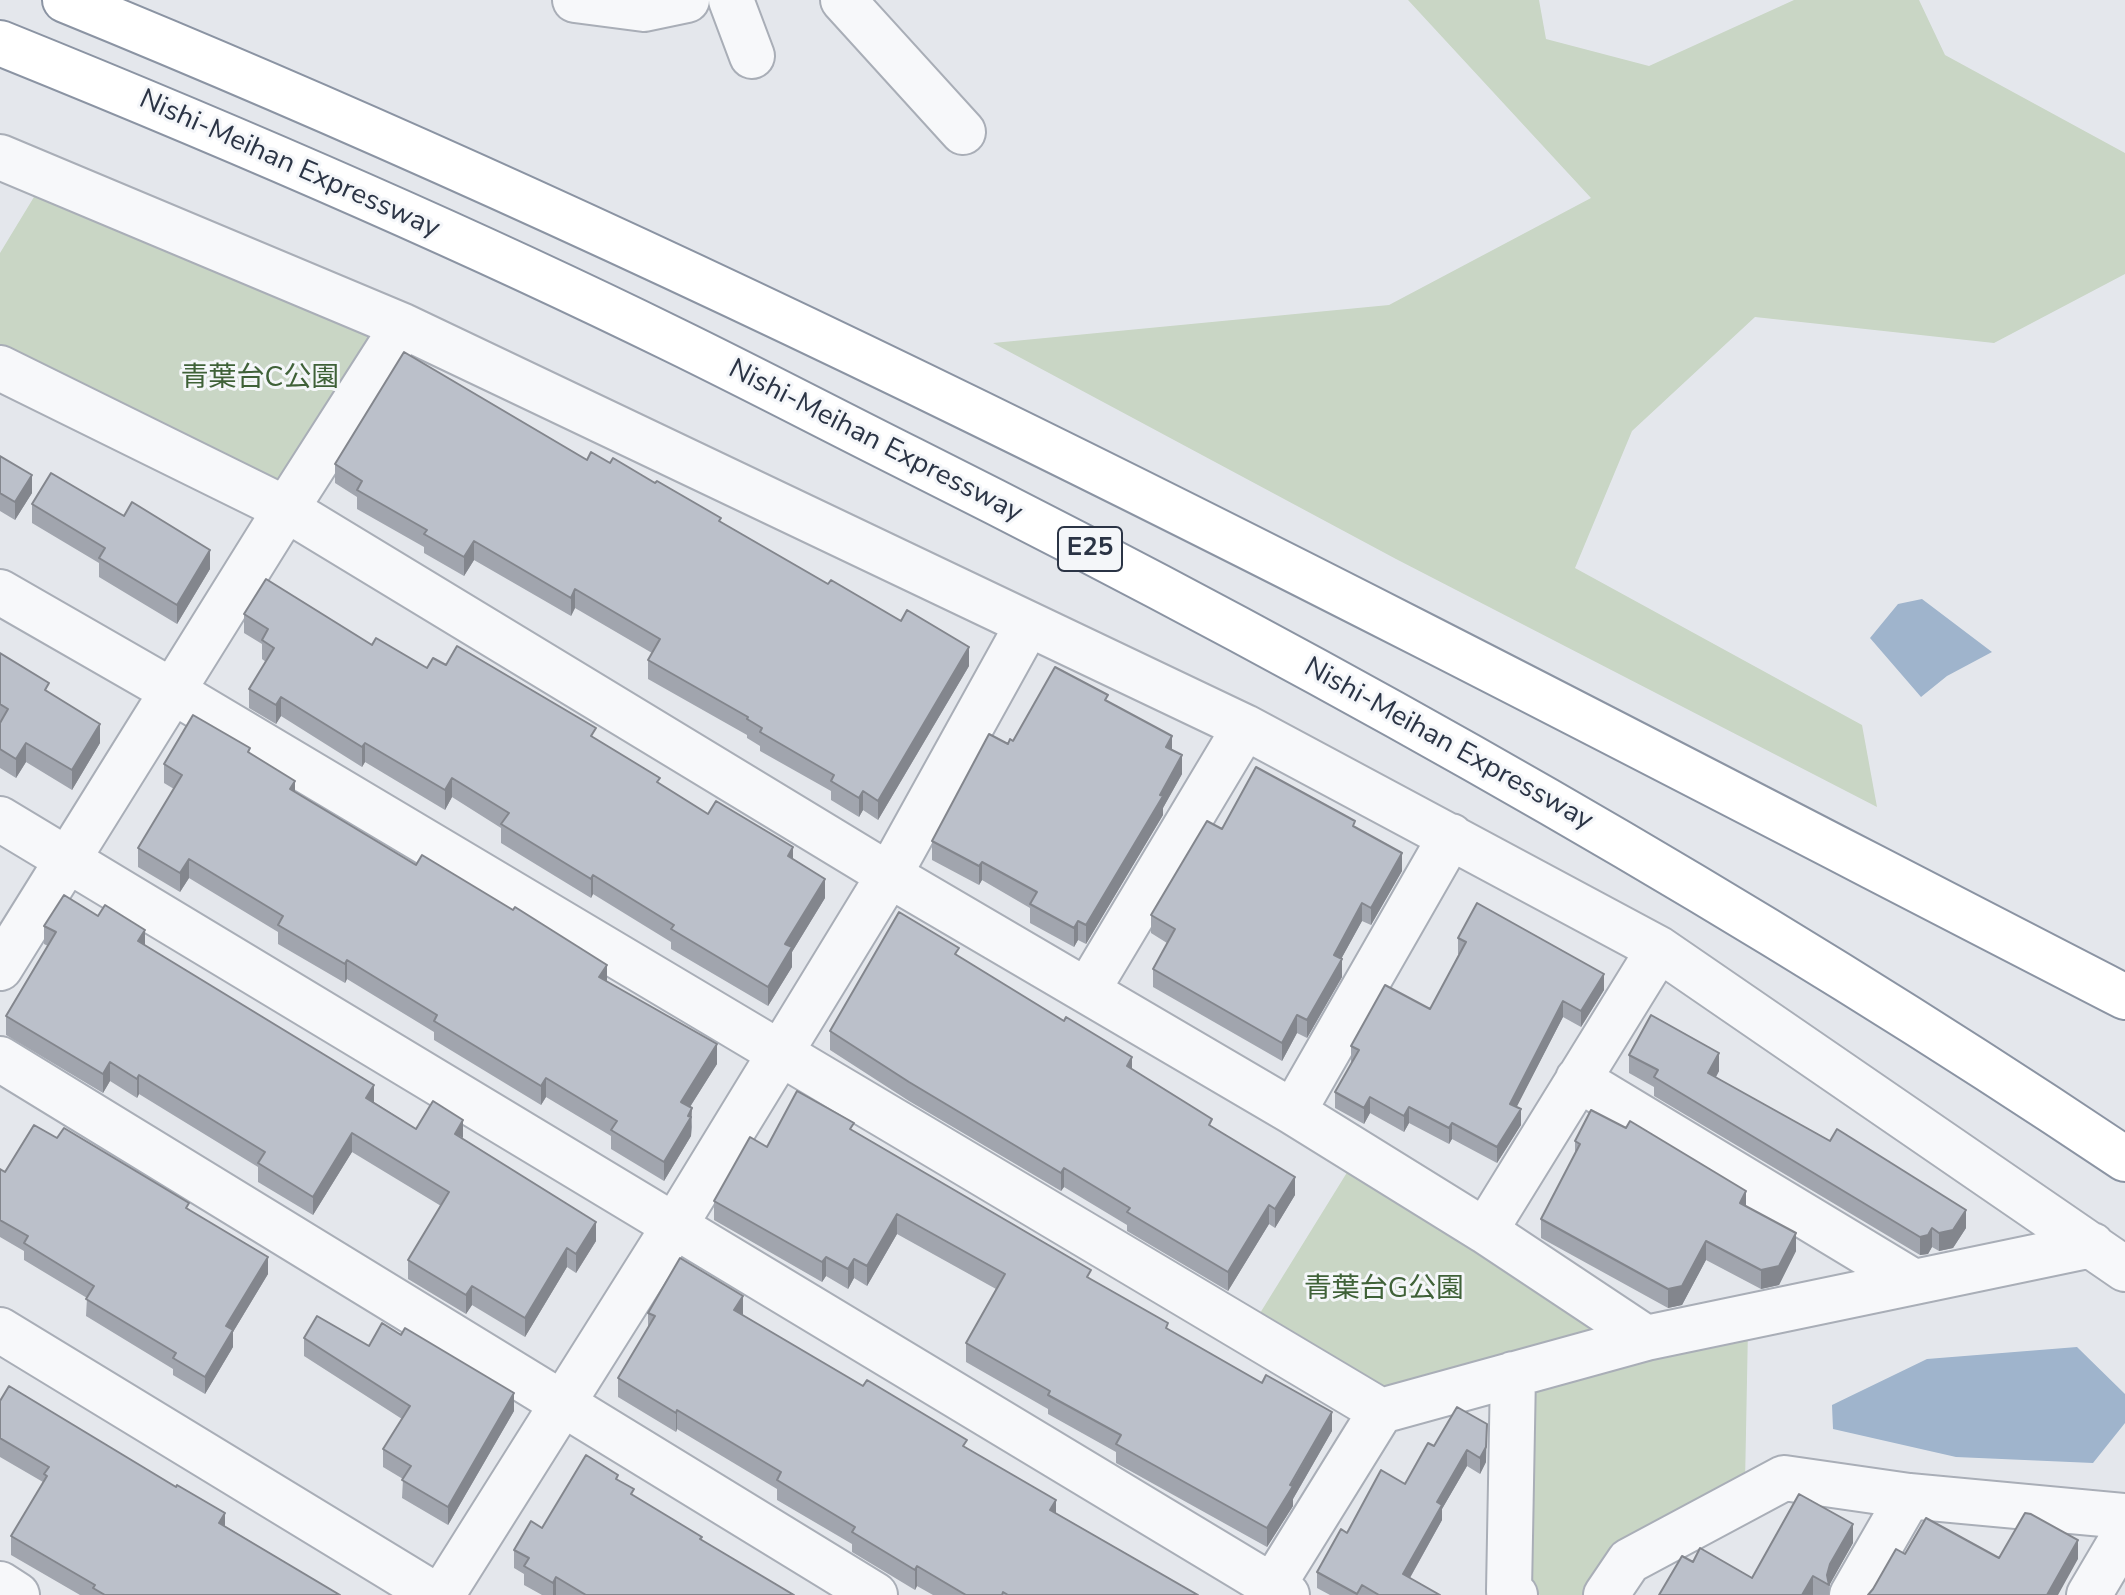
<!DOCTYPE html>
<html>
<head>
<meta charset="utf-8">
<style>
  body { margin:0 }
  canvas { display:block; background:#e4e7ec }
</style>
</head>
<body>
<canvas width="2125" height="1595"></canvas>
<script>
const g = document.querySelector('canvas').getContext('2d');
g.lineJoin = 'round';
function fillPath(path, color) { g.fillStyle = color; g.fill(path, 'evenodd'); }
function trace(path, color, width, dash) { g.strokeStyle = color; g.lineWidth = width; g.lineCap = dash ? 'butt' : 'round'; g.setLineDash(dash || []); g.stroke(path); }
function write(font, color, halo, rows, align = 'center') {
  g.font = font + ' "Nunito Sans","Noto Sans JP",sans-serif'; g.lineWidth = 6; g.setLineDash([]); g.textBaseline = 'middle'; g.strokeStyle = halo; g.fillStyle = color; for (const [text, x, y, turn = 0] of rows) {
    g.save(); g.translate(x, y); g.rotate((+turn || 0) * Math.PI / 180); g.textAlign = isNaN(turn) ? turn : align; if (halo) g.strokeText(text, 0, 0); g.fillText(text, 0, 0); g.restore();
  }
}
fillPath(new Path2D(`
  M1408,0h131l7,39 103,27 145,-66h125l26,55 180,98v121l-131,69 -239,-26 -123,114 -57,137 287,157 15,82 -481,-248 -403,-216 396,-38 202,-107z
  M37,192l342,145 -98,147 -281,-139v-92z
  M1351,1166l266,168 -229,62 -131,-78z
  M1748,1328l-3,156 -156,111h-49l-19,-12 3,-201z`), '#c9d6c5');
fillPath(new Path2D(`
  M1922,599l70,53 -45,24 -26,21 -51,-59 28,-34z
  M2077,1347l48,47v29l-32,40 -137,-6 -123,-28 -1,-24 95,-46z`), '#9fb4cc');
const minor = new Path2D(`
  M575,0l69,9 43,-9
  M731,0l21,56
  M843,0l120,132
  M0,157l403,169 842,401 414,222 466,320
  M0,368l286,141 603,366 404,237 192,119 161,107
  M0,592l174,100 1207,719
  M0,819l1287,776
  M0,968l286,-459 117,-183
  M1087,991l158,-264
  M0,1059l875,536
  M1578,1079l336,203
  M1293,1112l158,-276
  M1485,1231l174,-282
  M0,1330l435,265
  M1513,1374l-4,217 6,4
  M0,1584l17,11
  M442,1595l233,-370 214,-350 139,-251
  M1267,1595l114,-184 265,-73 446,-93
  M1606,1595l23,-34 155,-83 125,18 216,20
  M1852,1595l57,-99
  M2089,1595l36,-61`);
const highway = new Path2D(`
  M65,0c707,288 1382,648 2060,997
  M0,43c228,92 454,189 674,297 80,39 158,80 238,120 417,209 825,439 1213,699`);
trace(minor, '#a9aeb7', 48);
trace(highway, '#8b94a3', 48);
trace(minor, '#f7f8fa', 44);
trace(highway, '#fff', 44);
fillPath(new Path2D(`
  M0,456l32,37 -17,27 -15,-9z
  M587,460l134,62 248,144 -91,154 -15,-10 -4,7 -28,-17v-9l-71,-40v-5l-13,-8v-3l-99,-56v-19l4,-7 -77,-45 -4,8 -97,-56 -10,16 -40,-23v-6l-67,-38v-12l-22,-14v-19z
  M32,504l92,12 86,53 -33,55 -78,-47v-14l-67,-40z
  M244,614l128,31 55,23 19,-3 150,74 64,45 48,30 85,46 32,38 -33,54v15l-24,39 -97,-57v-7l-78,-48 -2,4 -90,-55v-15l-49,-31 -7,13 -80,-48 -3,5 -81,-51 -5,8 -27,-16v-19l17,-27 -4,-3v-15l-18,-11z
  M0,653l49,39 51,51 -28,47 -46,-28 -10,16 -16,-10z
  M1108,702l64,48 10,24 -19,34v7l-77,129 -8,-4 -4,7 -44,-24v-15l-48,-28 -3,5 -47,-25v-19l76,-97z
  M250,754l45,38 312,189 110,83 -27,43 2,20 -1,9 -27,45 -53,-32v-13l-65,-39 -5,8 -107,-65v-8l-87,-53 -2,4 -67,-39v-12l-89,-54 -9,14 -42,-25v-19l36,-59 -10,-6v-19z
  M1355,827l47,44 -31,54 -9,-4 -21,38 1,18 -35,61 -10,-5 -15,28 -129,-74v-18l14,-26 -16,-10v-18l71,-86z
  M44,926l101,19 229,157 42,27 47,10 133,102 -20,32 -9,-6 -42,70 -53,-32 -6,9 -58,-35v-19l33,-54 -89,-54 -39,63 -55,-33v-15l-119,-73 -2,4 -27,-17 -7,12 -97,-58v-19l42,-70 -4,-2z
  M1458,938l146,52 -23,37 -18,-10 -47,90 5,18 -24,38 -45,-24 -3,5 -40,-21 -5,9 -34,-19 -6,11 -29,-16v-16l17,-30h-1v-16l79,-37 29,-55h-1z
  M959,956l173,114 80,57 83,68 -20,33 -6,-4 -41,67 -101,-60v-6l-63,-38 -3,4 -152,-90 -79,-51v-19z
  M1629,1055l90,16 -3,6 250,151 -13,20 -14,3 -7,-4 -4,7 -8,1 -266,-159v-9l-25,-14z
  M854,1131l314,199 164,101 -39,68v7l-26,41 -151,-84v-11l-68,-38v-5l-82,-47v-19l30,-54 -99,-55 -30,52 -13,-8 -6,11 -22,-13 -4,6 -108,-62v-19l53,-54z
  M57,1138l132,71 79,65 -35,58v15l-28,47 -32,-19v-6l-87,-53 1,-18 -63,-38v-9l-24,-14v-68l5,3z
  M1575,1141l171,65 50,45 -17,34 -18,4 -55,-29 -24,45 -14,3 -127,-70v-19l34,-65z
  M648,1313l95,2 224,133 89,65 142,82h-265l-16,-9 -2,4 -63,-38v-8l-75,-44v-11l-100,-60 -1,3 -58,-35v-19l30,-51z
  M304,1338l65,8 145,65 -66,114 -46,-27 1,-19 -20,-12v-18l19,-30 -98,-63z
  M0,1401l225,125 115,69h-260l-69,-40v-19l32,-54 -43,-25z
  M1457,1407l29,55 -6,12 -13,-8 -25,43v11l-32,58 30,17h-110l-13,-7v-16l30,-39 58,-49 29,-38z
  M618,1480l16,16 68,44 92,55h-252l-18,-10v-11l-10,-6v-18l28,-22z
  M1853,1543l-23,40 -1,12h-170l34,-33 59,16z`), '#a1a5ae');
fillPath(new Path2D(`
  M32,475v18l-17,27v-18z
  M474,541v19l-10,16v-19z
  M210,550v19l-33,55v-19z
  M575,589v19l-4,8v-18z
  M969,647v19l-91,154v-19z
  M281,697v19l-5,8v-19z
  M100,724v19l-28,47v-20z
  M1172,736v19l-6,-8z
  M26,743v19l-10,16v-19z
  M365,743v19l-3,5v-20z
  M1182,755v19l-19,34v7l-77,129v-19z
  M452,778v19l-7,13v-20z
  M295,781v19l-5,-11z
  M863,791v19l-4,7v-19z
  M793,847v19l-5,-10z
  M1402,853v18l-31,54v-17z
  M189,859v19l-9,14v-19z
  M982,862v18l-3,5v-19z
  M593,875v19l-2,4v-19z
  M825,879v19l-33,54v15l-24,39v-19l17,-43z
  M1362,903v18l-28,51v-17z
  M1078,921v19l-4,7v-19z
  M145,930v18l-7,-7z
  M1342,959v18l-35,61v-18z
  M347,960v19l-2,4v-19z
  M607,965v19l-8,-7z
  M1604,974v16l-23,37v-16z
  M1563,1001v16l-53,103v-16z
  M1297,1015v18l-15,28v-18z
  M717,1044v20l-36,57v-19z
  M1719,1053v18l-11,20v-18z
  M1132,1057v18l-5,-9z
  M110,1062v19l-7,12v-19z
  M139,1075v19l-2,4v-19z
  M546,1078v19l-5,8v-19z
  M374,1085v19l-8,-6z
  M1370,1097v16l-6,11v-16z
  M1409,1107v16l-5,9v-16z
  M692,1108l-1,28 -27,45v-19z
  M1521,1109v16l-24,38v-16z
  M463,1120v18l-8,-4z
  M1452,1123v16l-3,5v-16z
  M352,1133v19l-39,63v-18z
  M1064,1168v19l-3,4v-18z
  M1295,1177v18l-20,33v-19z
  M1746,1191v19l-6,-7z
  M1269,1205v19l-41,67v-19z
  M1966,1210v18l-13,20 -14,3v-18z
  M897,1214v20l-30,52v-20z
  M596,1222v19l-20,32v-19z
  M1932,1228v19l-4,7 -8,1v-18z
  M1796,1233v18l-17,34 -18,4v-19z
  M1706,1241v19l-24,45 -14,3v-19z
  M567,1248v19l-42,70v-19z
  M268,1257v17l-35,58v15l-28,47v-17l21,-51z
  M826,1257v19l-4,6v-20z
  M854,1259v19l-6,11v-20z
  M472,1286v19l-6,9v-19z
  M743,1296v19l-9,-5z
  M514,1393v18l-66,114v-18z
  M677,1410v19l-1,3v-19z
  M1332,1412v19l-39,68v7l-26,41v-19z
  M1487,1424l-1,38 -6,12v-16z
  M1467,1450v16l-25,43v11l-39,70v-16l34,-72z
  M1056,1500v19l-6,-9z
  M225,1513v20l-6,-10z
  M1853,1524v19l-24,43 -2,-11 3,-11z
  M2078,1540v19l-20,36h-11z
  M917,1566v20l-2,4v-20z
  M1813,1576v19h-11z
  M556,1577v18h-3v-12z`), '#83868d');
const building = new Path2D(`
  M404,352l183,108 4,-8 19,11 3,-5 42,25 2,-2 64,37 -2,3 109,63 3,-4 70,41 6,-11 62,37 -91,154 -15,-10 -4,7 -28,-17 3,-6 -74,-43 2,-4 -15,-9 1,-2 -100,-57 12,-21 -85,-50 -4,9 -97,-57 -10,16 -40,-23 3,-4 -70,-40 5,-9 -27,-17z
  M0,456l32,19 -17,27 -15,-9z
  M51,473l73,43 8,-14 78,48 -33,55 -78,-47 6,-10 -73,-44z
  M266,579l106,66 4,-7 51,30 6,-10 13,7 11,-19 139,82 -5,8 69,42 -3,4 51,32 8,-13 77,46 -5,9 37,23 -40,65 7,3 -24,40 -97,-58 3,-4 -81,-50 -2,4 -90,-55 8,-11 -57,-35 -7,12 -80,-47 -3,4 -81,-50 -5,8 -27,-16 25,-41 -12,-8 6,-11 -24,-15z
  M0,653l49,30 -4,7 55,34 -28,46 -46,-27 -10,16 -16,-10v-26l8,-14 -8,-5z
  M1055,667l53,28 -3,5 67,36 -6,11 16,8 -22,40 3,1 -77,129 -8,-4 -4,7 -44,-24 7,-12 -55,-30 -3,4 -47,-25 57,-107 19,10 2,-5 3,2z
  M193,715l57,33 -2,4 47,29 -5,8 126,76 6,-10 91,55 2,-3 92,58 -8,12 118,67 -36,58 11,6 -4,8 3,1 -27,45 -53,-32 6,-9 -71,-43 -5,8 -107,-65 3,-6 -90,-55 -2,4 -67,-39 5,-9 -94,-57 -9,14 -42,-25 44,-73 -18,-11z
  M1256,767l99,54 -2,5 49,27 -31,55 -9,-5 -28,52 8,4 -35,61 -10,-5 -15,28 -129,-74 22,-40 -24,-14 56,-94 15,8z
  M64,895l34,21 7,-11 40,25 -7,11 236,144 -8,13 50,31 17,-28 30,19 -8,14 141,88 -20,32 -9,-6 -42,70 -53,-32 -6,9 -58,-35 41,-68 -97,-59 -39,64 -55,-34 7,-11 -126,-77 -2,4 -27,-17 -7,12 -97,-58 50,-84 -12,-6z
  M1477,903l127,71 -23,37 -18,-10 -53,103 11,5 -24,38 -45,-24 -3,5 -40,-21 -5,9 -34,-19 -6,11 -29,-16 24,-42 -8,-4 34,-61 45,24 36,-67 -8,-4z
  M899,912l60,36 -4,6 109,67 2,-4 66,40 -5,9 85,53 -3,6 86,52 -20,32 -6,-4 -41,67 -101,-60 3,-4 -66,-40 -3,5 -152,-91 -79,-51z
  M1651,1015l68,38 -11,20 122,68 7,-12 129,81 -13,20 -14,3 -7,-5 -4,7 -8,2 -266,-160 4,-7 -29,-15z
  M797,1091l57,32 -4,6 241,141 -4,7 81,46 -2,5 96,55 4,-8 66,37 -42,73 3,1 -26,42 -151,-84 5,-9 -73,-40 2,-4 -84,-48 39,-69 -108,-60 -30,52 -13,-7 -6,10 -22,-12 -4,5 -108,-61 36,-64 17,10z
  M1591,1110l35,18 4,-7 116,70 -6,12 56,30 -17,33 -18,4 -55,-29 -24,45 -14,3 -127,-70 39,-75 -5,-3z
  M34,1125l23,13 7,-10 125,75 -3,5 82,49 -42,69 7,4 -28,47 -32,-19 3,-5 -90,-54 8,-13 -70,-43 4,-7 -28,-16v-51l5,3z
  M680,1258l63,38 -9,14 129,76 4,-6 100,60 -4,6 93,54 -6,10 148,85h-190l-5,-3 -1,3h-36l-49,-29 -2,4 -63,-38 3,-5 -78,-47 4,-8 -104,-62 -1,3 -58,-35 37,-62 -7,-3z
  M317,1316l52,30 13,-23 19,12 4,-7 109,65 -66,114 -46,-27 9,-14 -28,-17 27,-43 -106,-68z
  M9,1386l167,101 1,-2 48,28 -6,10 121,72h-235l-12,-7 2,-3 -84,-49 36,-60 -3,-2 5,-7 -49,-29v-37z
  M1457,1407l30,17 -1,23 -6,11 -13,-8 -30,52 5,3 -39,69 37,21h-61l-17,-10 -5,9 -40,-22 24,-43 6,4 34,-63 24,14 23,-41 6,3z
  M586,1455l32,20 -2,4 18,10 -3,5 71,43 -2,2 94,56h-208l-30,-18 -3,6 -29,-17 5,-8 -15,-8 17,-29 11,7z
  M1799,1494l54,30 -23,40 -3,11 2,10 -16,-9 -11,19h-143l23,-39 11,6 7,-14 52,30z
  M2025,1513l6,1 47,26 -31,55h-179l5,-6 23,-40 9,5 21,-36 73,40z`);
fillPath(building, '#bbc0ca');
trace(building, '#83868d', 2);
for (const [x, y, w] of [
  [1090,549,64]
]) { const box = new Path2D(); box.roundRect(x - w / 2, y - 22, w, 44, 6); g.fillStyle = '#f4f6f9'; g.fill(box); trace(box, '#2b3445', 2); }
write('bold 26px', '#2b3445', null, [
  ["E25",1090,549]
]);
write('28px', '#2b3445', '#f4f6f9', [
  ["Nishi-Meihan Expressway",289,165,24],
  ["Nishi-Meihan Expressway",875,442,27],
  ["Nishi-Meihan Expressway",1448,745,29]
]);
write('28px', '#3f6138', '#f4f6f9', [
  ["青葉台C公園",260,379],
  ["青葉台G公園",1384,1290]
]);
</script>
</body>
</html>
